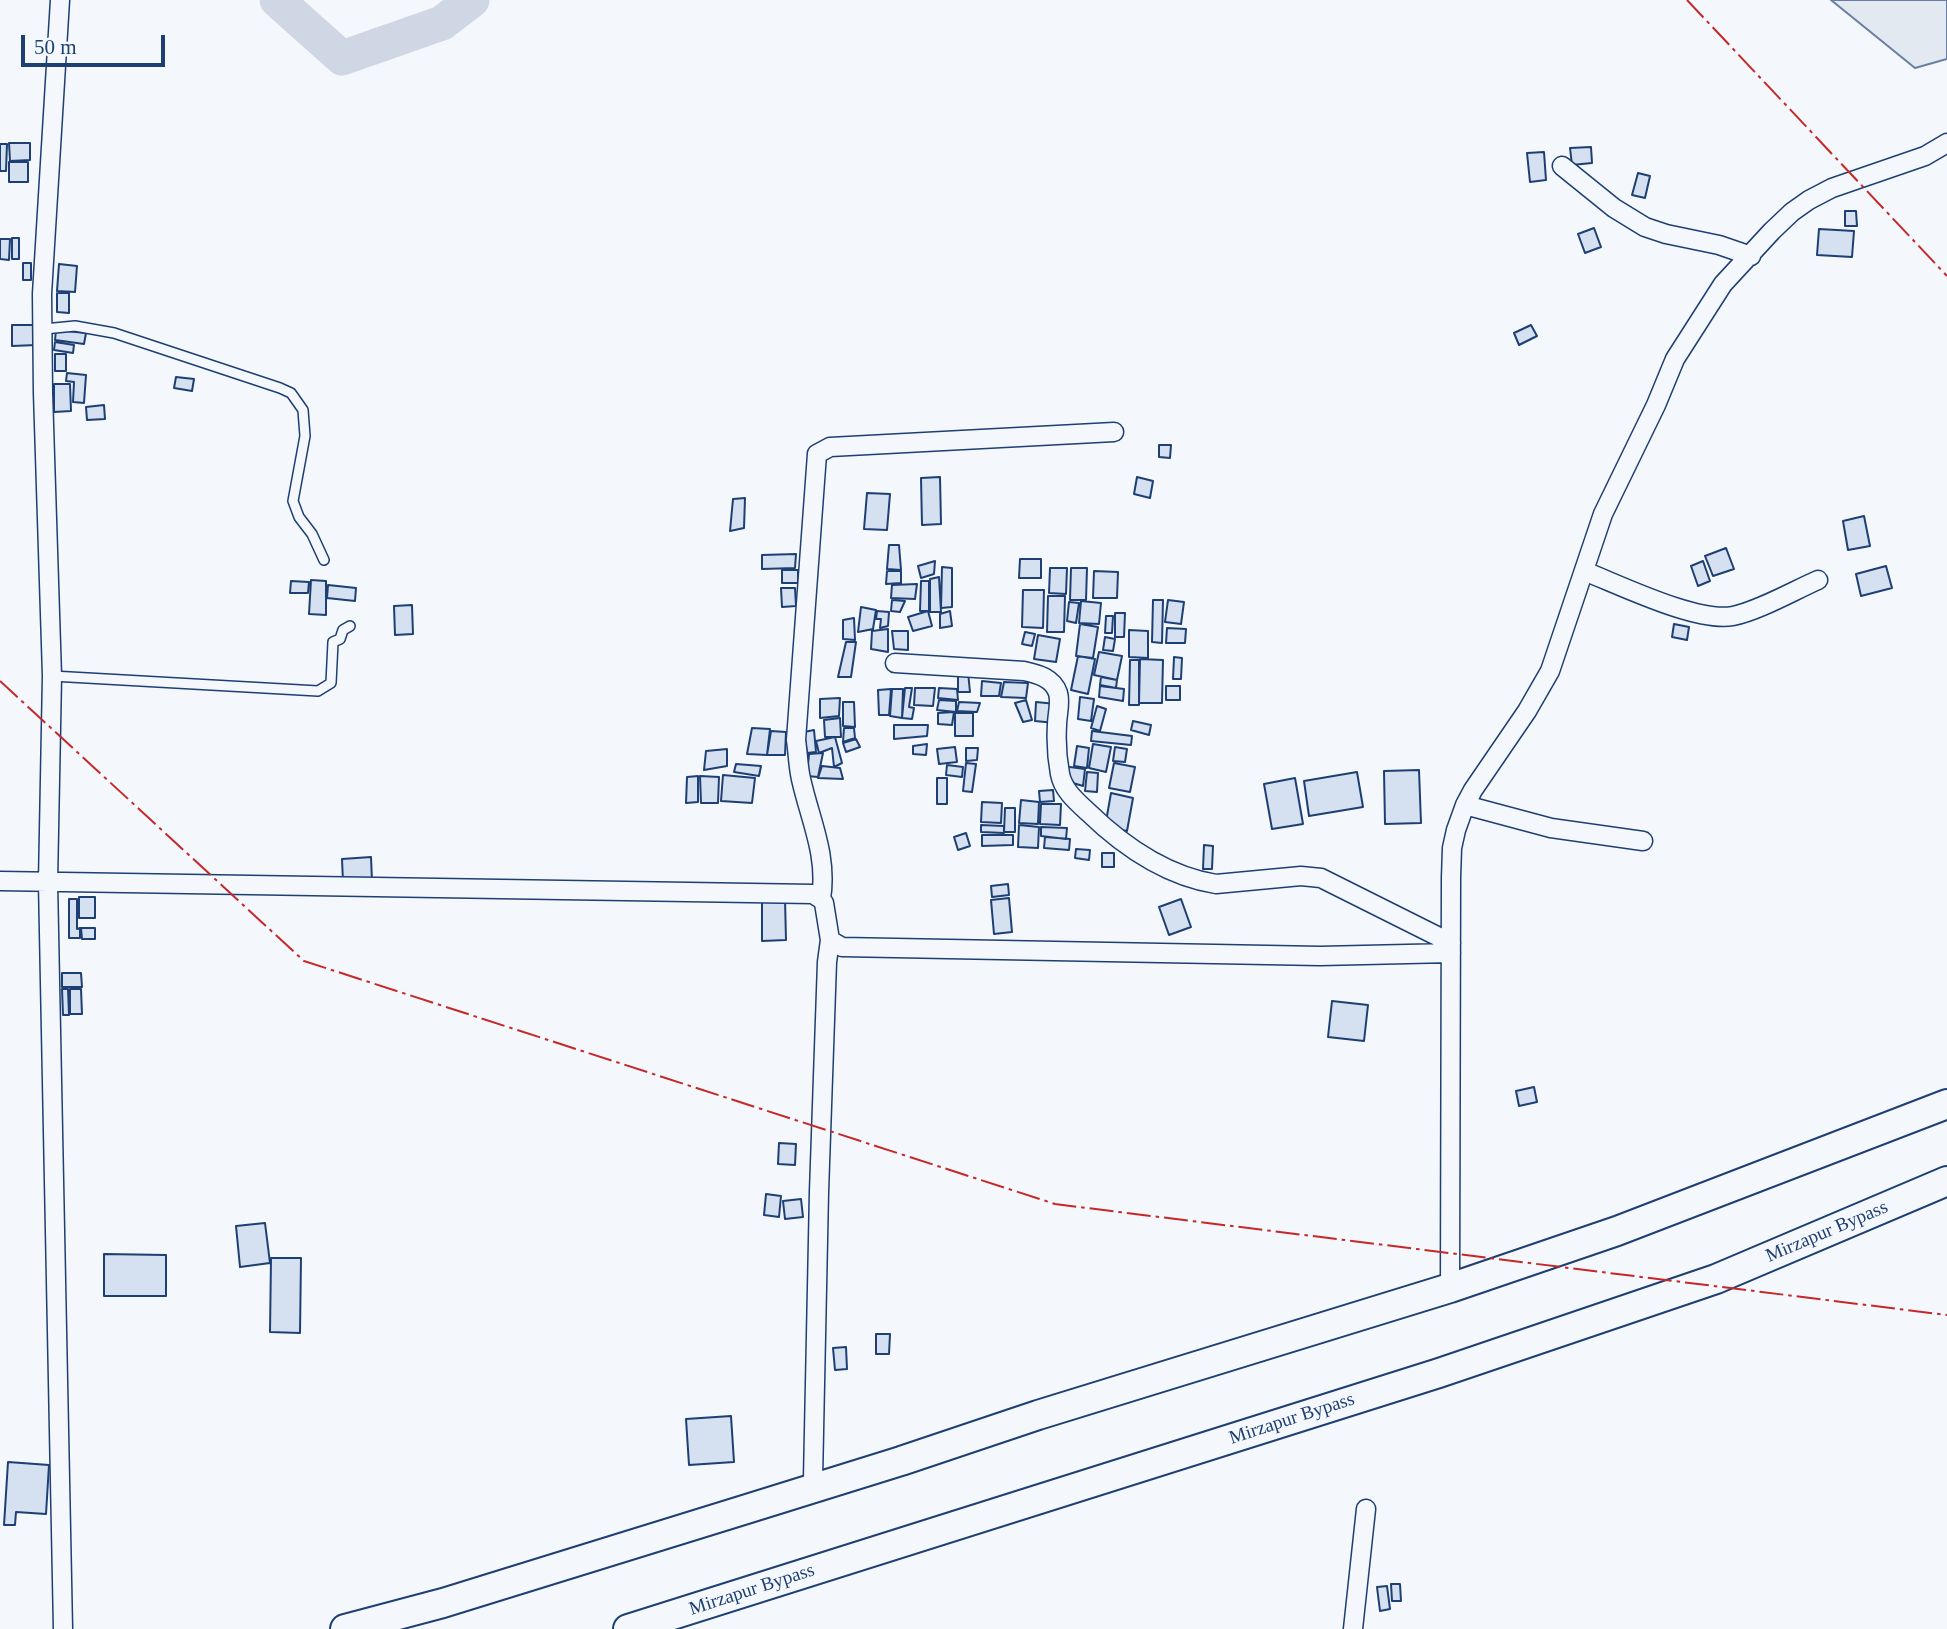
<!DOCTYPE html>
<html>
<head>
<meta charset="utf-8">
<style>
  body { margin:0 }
  #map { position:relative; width:1947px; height:1629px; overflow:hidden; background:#f4f7fb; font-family:Georgia,serif }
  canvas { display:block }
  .scale { position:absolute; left:21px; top:35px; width:144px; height:32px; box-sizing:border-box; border:4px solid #1d3f73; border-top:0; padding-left:9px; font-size:21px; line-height:24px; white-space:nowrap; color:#1d3f73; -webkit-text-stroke:5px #f4f7fb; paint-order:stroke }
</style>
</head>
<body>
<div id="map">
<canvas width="1947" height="1629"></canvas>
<div class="scale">50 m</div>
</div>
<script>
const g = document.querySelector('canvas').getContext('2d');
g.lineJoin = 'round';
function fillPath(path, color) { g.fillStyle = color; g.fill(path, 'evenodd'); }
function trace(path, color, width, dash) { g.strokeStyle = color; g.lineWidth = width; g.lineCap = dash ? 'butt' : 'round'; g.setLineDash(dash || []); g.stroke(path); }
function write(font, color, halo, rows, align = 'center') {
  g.font = font + ' Georgia,serif'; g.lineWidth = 5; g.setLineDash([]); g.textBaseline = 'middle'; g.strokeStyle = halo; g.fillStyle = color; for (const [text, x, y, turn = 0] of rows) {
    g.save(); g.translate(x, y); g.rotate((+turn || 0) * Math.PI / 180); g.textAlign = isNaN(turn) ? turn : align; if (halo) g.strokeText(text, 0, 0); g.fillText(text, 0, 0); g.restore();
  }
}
const green = new Path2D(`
  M1831,0h116v59l-32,9z`);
fillPath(green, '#e3e9f0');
trace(green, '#687fa3', 2);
trace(new Path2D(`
  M277,0l65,58 100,-35 30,-23`), '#cfd7e4', 35);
const building = new Path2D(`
  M9,143h21v17l-20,1z
  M0,144h7l-1,27h-6z
  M1591,147l1,16 -20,2 -2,-17z
  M1544,152l2,28 -16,2 -3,-29z
  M9,162h19v20h-19z
  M1638,173l12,3 -5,22 -13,-3z
  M1845,211h11l1,15h-12z
  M1594,228l7,19 -16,6 -7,-19z
  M1819,229l35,2 -2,26 -35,-2z
  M12,238h7v21h-7z
  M0,239h10l-1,21 -9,-1z
  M23,263h8v17h-8z
  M59,264l18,2 -2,26 -18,-1z
  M57,293h12v20l-12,-1z
  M12,325h25v20l-25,1z
  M1531,325l6,11 -18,9 -5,-12z
  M56,330l30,3 -2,11 -29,-4z
  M55,342l19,3 -1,8 -19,-3z
  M55,354h11v17h-11z
  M67,373l19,2 -2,28 -11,-1 1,-20 -8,-1z
  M176,377l18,2 -2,12 -18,-3z
  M54,384h16l1,27 -17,1z
  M104,405l1,14 -18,1 -1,-13z
  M1159,445h12l-1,13 -11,-1z
  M940,477l1,47 -19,1 -1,-47z
  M1137,477l16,4 -3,17 -16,-4z
  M867,493l23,1 -3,36 -23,-1z
  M745,498l-1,30 -14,3 3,-32z
  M1864,516l6,30 -22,4 -5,-29z
  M889,545h10l2,25 -14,-1z
  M1726,548l8,21 -21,7 -8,-20z
  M796,554l-1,14 -33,1v-14z
  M1020,559h21v19h-22z
  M935,561l-1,13 -13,4 -3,-12z
  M1703,561l7,20 -12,5 -7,-20z
  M1886,566l6,22 -31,8 -5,-22z
  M942,567l10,1v39l-11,1z
  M1050,568h17l-1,26 -17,-1z
  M1071,568h16l-1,32h-16z
  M782,570h16v13h-16z
  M887,571h14v12l-15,1z
  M1094,571l24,1 -1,26h-24z
  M939,577l2,35h-11v-33z
  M311,580l15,1v34l-17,-1z
  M291,581l18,1 -1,11h-18z
  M921,581h8v30h-9z
  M917,584l-2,15 -24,-1 1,-13z
  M328,585l28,3 -1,13 -28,-3z
  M781,588h14l1,18 -14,1z
  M1023,590h21l-1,38 -21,-1z
  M1048,596h17l-1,36h-17z
  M892,600l13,1 -5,11 -9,-1z
  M1153,600h10l-1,43 -10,-1z
  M1168,600l16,2 -3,22 -16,-2z
  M1081,601l20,2 -2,21 -20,-1z
  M1069,602l10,1 -3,20 -9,-2z
  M412,605l1,29 -18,1 -1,-29z
  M861,607l15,3 -3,19 -15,3z
  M877,611l12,1 -1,14 -8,2 1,-9h-5z
  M928,611l4,15 -19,5 -5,-14z
  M950,611l2,15 -12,2v-14z
  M1115,613h10l-1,24h-9z
  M1106,616h7l-1,17h-7z
  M854,618l1,22 -12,-1v-19z
  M1080,624l18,3 -5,31 -17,-2z
  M1674,624l15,3 -2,13 -15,-3z
  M1167,628l19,1 -1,14h-19z
  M888,629v23l-17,-3 1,-18z
  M1129,630l19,1v27l-19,-1z
  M892,631h16v19l-14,-1z
  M1025,632l10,2 -3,12 -10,-2z
  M1038,635l22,4 -4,23 -22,-3z
  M1105,637l10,2 -2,12 -10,-1z
  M846,642h10l-5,35h-13z
  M1099,652l23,4 -5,24 -23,-5z
  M1078,656l17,3 -7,35 -17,-4z
  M1174,657l8,1 -1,21h-8z
  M1140,659l23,1 -1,43h-23z
  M1130,660h9v45h-10z
  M968,672l2,20h-12v-19z
  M1101,677l16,3 -1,8 -16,-3z
  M982,681l19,2 -2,13h-18z
  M1004,682l24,1 -2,15 -25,-1z
  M1100,686l24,3 -1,12 -24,-4z
  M1166,686h14v14h-14z
  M905,688h7l-3,19 5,1 -2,11 -10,-1z
  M915,688h20l-2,18 -19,-1z
  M939,688l18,1 1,11 -20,-2z
  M891,689l-2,26h-10l-1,-25z
  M892,689h11l-1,29 -12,-2z
  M1080,697l14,2 -3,22 -13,-2z
  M840,698l-1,18 -19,2v-19z
  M939,700l17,1v11l-19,-2z
  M1026,700l6,20 -9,2 -8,-19z
  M843,702h11l1,25 -12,-1z
  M959,702l21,1 -3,9 -20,-1z
  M1036,702l20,2 -1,19 -20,-2z
  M1097,706l9,3 -6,22 -9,-3z
  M954,712l-2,13 -14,-1v-11z
  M955,713h18v23h-18z
  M840,718l1,19h-16l-1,-17z
  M1133,721l18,4 -2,10 -18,-5z
  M894,725h34l-1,11 -33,3z
  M752,728l18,1 -3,26 -20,-1z
  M844,728h10l1,10 -12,4z
  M814,730l2,22 -9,1 -3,-21z
  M771,731l15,1 -1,23h-18z
  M1092,731l40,5 -1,9 -40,-4z
  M835,737l7,26 -8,4 -2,-19 -13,5 -3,-12z
  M856,739l4,8 -14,5 -3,-9z
  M927,744l-1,11 -13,-1v-8z
  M1093,744l18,3 -5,25 -17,-4z
  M1077,746l12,2 -2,20 -13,-2z
  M955,747l2,15 -18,2 -2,-15z
  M1115,747l12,2 -2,13 -12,-1z
  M966,748h12l-1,12 -11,1z
  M727,749v17l-23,4 2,-19z
  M823,753l-5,24 -11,-1 2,-22z
  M966,763l10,1 -4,28 -9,-1z
  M1114,763l21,4 -5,25 -21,-4z
  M736,764l25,2 -2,10 -25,-4z
  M947,765l16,2 -1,10 -16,-2z
  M822,766l18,2 3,11 -25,-1z
  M1062,766l23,3 -2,17 -20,-6z
  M1419,770l2,53 -36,1 -1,-53z
  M1087,772l11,1 -1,19 -12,-1z
  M1357,772l6,35 -54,9 -5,-35z
  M723,775l32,3 -3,25 -31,-2z
  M698,776v26l-12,1 1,-26z
  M700,776l19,1 -1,26h-17z
  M937,778h10v26h-10z
  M1295,778l8,46 -31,5 -8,-45z
  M1053,790l1,11 -14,1 -1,-11z
  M1111,793l22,5 -6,33 -22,-4z
  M1021,800l18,2 -1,22 -19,-1z
  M982,802l20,1 -1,20 -20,-1z
  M1041,804h20l-1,21 -20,-1z
  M1005,808h10v24h-11z
  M981,825l23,1v7l-23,-1z
  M1019,825l20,2 -1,21 -20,-1z
  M1041,827l26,1 -1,11 -25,-3z
  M966,833l4,13 -12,4 -4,-13z
  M982,835h31v10l-31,1z
  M1045,837l25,2 -1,11 -25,-2z
  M1204,845l9,1 -1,23h-9z
  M1076,849l14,1 -1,10 -14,-2z
  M1102,853h12v14h-12z
  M371,857l1,24 -29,1 -1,-23z
  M1008,884l1,11 -17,2 -1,-11z
  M79,897h16v21h-16z
  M1009,898l3,34 -18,2 -3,-34z
  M69,899h8v30l3,-1v10h-11z
  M762,899h23l1,41 -24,1z
  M1181,899l10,28 -22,8 -10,-28z
  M81,928h14v11h-13z
  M62,973h19l1,14h-20z
  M62,989h6l1,26h-6z
  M70,989h11l1,25h-12z
  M1332,1001l36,4 -4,36 -36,-4z
  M1534,1087l3,15 -18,4 -3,-15z
  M779,1143l17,1 -1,21 -17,-1z
  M766,1194l15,2 -2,21 -15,-2z
  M801,1199l2,18 -18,2 -2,-18z
  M265,1223l5,40 -30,4 -4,-41z
  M104,1254l62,1v41h-62z
  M271,1258h30l-1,75 -30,-1z
  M876,1334h14l-1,20h-13z
  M846,1347l1,22 -12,1 -2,-22z
  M731,1416l3,46 -45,3 -3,-46z
  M8,1462l41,3 -3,49 -30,-2 -1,13h-11z
  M1391,1584h9l1,17h-9z
  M1387,1586l3,23 -10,2 -3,-24z`);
fillPath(building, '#d5e0f0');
trace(building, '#1d3f73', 2);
const service = new Path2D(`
  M44,329l31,-3 39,7 166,55 11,5 12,17 2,26 -12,65 6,16 13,17 12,26
  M52,676l266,15 13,-8 2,-41 7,-3 3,-9 7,-4`);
const minor = new Path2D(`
  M60,0l-18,294 1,99 9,283 -4,206 15,747
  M1562,166l52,42 31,19 21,7 53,11 32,11
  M1584,571c36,14 113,52 149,45 25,-5 60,-25 85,-36
  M895,663l129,8c14,3 29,7 34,22 3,10 -1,22 -1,32 -1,16 0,33 3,49 3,16 16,27 28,38 35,34 78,64 128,72l85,-8 20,2 130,65
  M1465,805l86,23 92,13
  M0,881l813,13 8,5 3,4 6,37 12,7 478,9 131,-3
  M821,899c7,-44 -11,-79 -20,-120 -3,-13 -3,-26 -5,-39l21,-286 13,-7 284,-15
  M1450,1288l1,-410 1,-30 4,-18 9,-25 8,-15 54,-79 23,-40 53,-157 53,-109 19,-46 48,-75 49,-53 20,-19 17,-12 23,-12 93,-32 22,-13
  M813,1479l6,-287 8,-230 3,-22
  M1353,1629l13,-120`);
const trunk = new Path2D(`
  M345,1629l98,-26 307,-95 151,-47 137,-46 412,-127 167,-57 330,-127
  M628,1629l811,-256 277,-94 231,-98`);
trace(service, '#1d3f73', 12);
trace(minor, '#1d3f73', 21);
trace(trunk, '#1d3f73', 32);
trace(service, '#f4f7fb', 9);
trace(minor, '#f4f7fb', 18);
trace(trunk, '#f4f7fb', 28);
trace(new Path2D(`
  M1687,0l260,276
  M0,681l304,280 751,243 892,111`), '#c62828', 2, [24, 5, 3.5, 5]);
write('19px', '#1d3f73', '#f4f7fb', [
  ["Mirzapur Bypass",1827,1232,-23],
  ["Mirzapur Bypass",1292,1419,-18],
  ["Mirzapur Bypass",752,1590,-18]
]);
</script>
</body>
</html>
